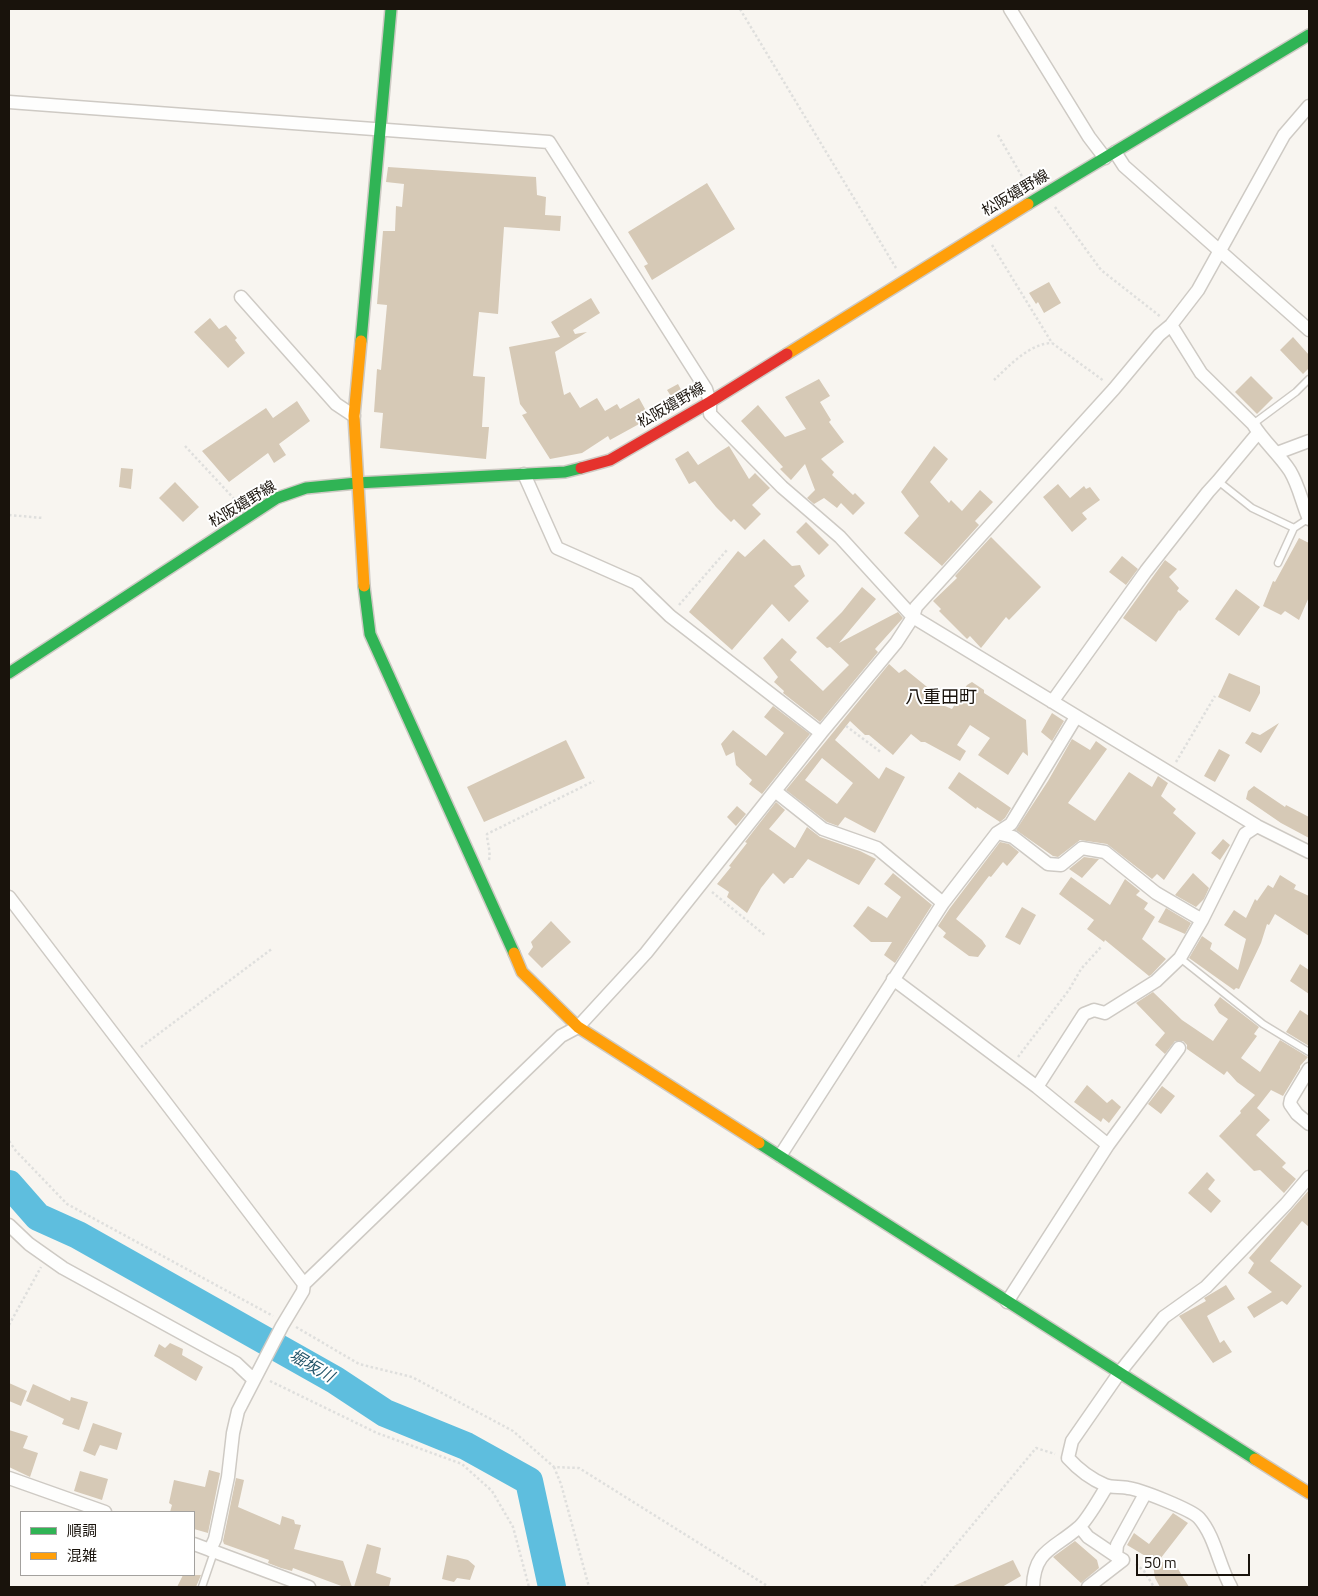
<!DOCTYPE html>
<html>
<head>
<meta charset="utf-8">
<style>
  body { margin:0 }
  #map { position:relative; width:1318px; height:1596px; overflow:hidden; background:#f8f5f0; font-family:"Titillium Web","Noto Sans JP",sans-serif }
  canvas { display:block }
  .frame { position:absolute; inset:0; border:10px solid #19130c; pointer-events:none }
  .legend { position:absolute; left:20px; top:1511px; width:175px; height:65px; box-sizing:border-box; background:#fff; border:1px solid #a3a19e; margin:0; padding:6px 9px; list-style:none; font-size:15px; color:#19130c }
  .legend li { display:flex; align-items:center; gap:10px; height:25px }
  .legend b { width:25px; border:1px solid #a3a19e }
  .scale { position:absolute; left:1136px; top:1554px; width:114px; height:22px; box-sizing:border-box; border:2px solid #19130c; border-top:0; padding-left:6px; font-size:15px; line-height:18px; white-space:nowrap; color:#19130c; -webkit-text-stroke:4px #fff; paint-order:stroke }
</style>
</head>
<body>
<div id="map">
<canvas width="1318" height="1596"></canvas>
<div class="frame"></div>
<ul class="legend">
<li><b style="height:6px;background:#30b455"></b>順調</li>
<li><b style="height:6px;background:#ff9f0a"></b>混雑</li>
</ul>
<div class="scale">50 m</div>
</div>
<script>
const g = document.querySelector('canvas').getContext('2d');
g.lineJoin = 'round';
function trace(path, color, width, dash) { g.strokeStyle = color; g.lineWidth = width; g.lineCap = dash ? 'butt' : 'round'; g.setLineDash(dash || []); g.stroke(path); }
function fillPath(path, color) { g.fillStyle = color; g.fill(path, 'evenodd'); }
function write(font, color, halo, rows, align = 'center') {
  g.font = font + ' "Titillium Web","Noto Sans JP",sans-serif'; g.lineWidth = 4; g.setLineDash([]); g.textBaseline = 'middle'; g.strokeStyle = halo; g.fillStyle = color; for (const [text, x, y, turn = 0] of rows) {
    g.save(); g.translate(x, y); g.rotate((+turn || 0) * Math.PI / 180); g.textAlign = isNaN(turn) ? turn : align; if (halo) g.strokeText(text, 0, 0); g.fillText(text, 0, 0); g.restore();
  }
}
trace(new Path2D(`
  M9,1184l29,33 40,18 257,145 50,33 81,33 63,35 23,106`), '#5ebede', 28);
fillPath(new Path2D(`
  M388,167l148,10 1,18 9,2 -1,18 16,1 -1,15 -56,-4 -6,87 -19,-2 -6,64 12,1 -3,50h7l-3,32 -106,-11 3,-35 -9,-1 3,-43 4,1 6,-65 -10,-1 6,-73h12l1,-25 6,1 2,-23 -18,-2z
  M707,183l28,46 -83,51 -8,-14 4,-2 -20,-32z
  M1049,282l12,21 -17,10 -6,-11 -2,2 -7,-11z
  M591,298l9,15 -27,17 2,4 12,-2 -32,20 9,43 6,-3 10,16 17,-10 8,13 12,-7 3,5 19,-11 11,20 -40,22 -2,-4 -26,17 -32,6 -28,-44 5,-2 -7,-9 -11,-57 51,-10 -9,-15z
  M210,318l9,11 7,-4 11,13 -2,2 10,13 -17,15 -34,-36z
  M1293,337l16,18v13l-6,6 -23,-24z
  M1251,376l22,22 -16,16 -22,-22z
  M819,379l11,17 -10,6 11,18 -2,2 15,20 -23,17 13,13 -2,3 21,20 2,-2 10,10 -12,12 -12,-12 -4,5 -13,-10 -10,6 -7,-6 8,-8 -10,-26 -14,16 -11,-11 3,-2 -42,-46 17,-16 27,32 21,-8 -21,-32z
  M678,384l8,15 -10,5 -9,-14z
  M297,401l13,20 -31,23 7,11 -12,8 -6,-10 -39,29 -27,-31 64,-43 7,10z
  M729,446l20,33 6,-6 15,15 -18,17 9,9 -16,16 -11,-11 -3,3 -15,-15 -21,-26 -6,3 -14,-25 13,-8 10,14z
  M934,446l14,13 -18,23 19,21 2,-3 11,11 18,-21 13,12 -18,19 4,4 -37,41 -38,-33 15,-17 -18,-24z
  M121,468l12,1 -2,20 -12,-2z
  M175,482l24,25 -16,15 -24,-24z
  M1058,484l12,14 14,-12 2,3 4,-2 10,13 -18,13 5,6 -15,13 -29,-35z
  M806,522l23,23 -10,10 -23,-23z
  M991,537l50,50 -32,33 -3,-3 -25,31 -11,-12 -3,3 -28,-28 2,-2 -8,-8 24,-23 -2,-2z
  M1299,538l10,5v54l-10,23 -14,-9 -4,4 -18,-9 10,-25 2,1z
  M764,539l28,27 8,-1 5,11 -11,10 15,15 -20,21 -17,-18 -40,46 -43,-38 49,-61 7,6z
  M1122,556l16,13 -12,16 -17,-13z
  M1165,560l12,9 -8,8 10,11 -2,3 12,10 -9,10 -1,-1 -23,32 -33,-24z
  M862,587l14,12 -37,44 59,-31 5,6 -28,31 3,3 -58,70 -37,-29 1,-2 -10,-9 4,-5 -15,-19 19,-20 15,14 -7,8 33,31 26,-26 -19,-18 -3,1 -11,-10 26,-26z
  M1236,589l24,18 -21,29 -24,-17z
  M889,664l10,9 6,-4 27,22 1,10 19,8 15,-24 5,-3 12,8v3l42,27 2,36 -5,-4 -15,23 -30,-20 12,-17 -20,-13 -13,20 9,6 -6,10 -35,-19h-4l-10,-8 -18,21 -24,-20h-4l-15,-14 -15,19 44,39 7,-12 19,10 -30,56 -30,-16 -7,9 -11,-4 -41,-32zM822,758l31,25 -16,21 -32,-24z
  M1229,673l31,13v7l-10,19 -32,-15z
  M773,706l37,28 -48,60 -13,-10 3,-4 -16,-15 -2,-13 -8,4 -5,-12 12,-14 33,26 18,-23 -20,-16z
  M1052,713l12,8 -12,20 -11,-9z
  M1279,723l-18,30 -16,-10 7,-11 8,3z
  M1072,739l18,11 6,-9 11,8 -39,54 27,18 34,-49 23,15 6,-11 10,7 -7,13 15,13 -3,4 23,20 -32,47 -7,-6 -5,5 -45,-35 -27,-4 -22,17 -5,-1 -37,-26 32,-49z
  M566,740l19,38 -101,44 -17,-35z
  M1219,749l11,6 -15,27 -11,-6z
  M959,772l52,36 -6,10 -5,4 -23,-15 -1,2 -28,-21z
  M1254,786l31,21 1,-2 23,12v21l-28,-15 -35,-24 2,-8z
  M776,802l9,8 -16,19 26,19 12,-21 13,10 40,14 16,8 -17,26 -51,-26 -15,19h-3l-6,6 -11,-11 -12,15 -14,25 -20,-16 2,-5 -12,-8 14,-17 -2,-1 18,-23 -2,-1z
  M737,806l9,8 -10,12 -9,-9z
  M1223,839l7,6 -10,15 -9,-7z
  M1000,842l9,2 10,8 -12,14 -4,-4 -12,15 -2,-1 -33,43 26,21 4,6 -8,11 -9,-1 -26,-19 3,-4 -8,-7 12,-18z
  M1084,857l15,2 -17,19 -13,-9z
  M893,873l39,32 -37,58 -11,-8 8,-13h-21l-18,-16 15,-20 19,12 14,-21 -17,-13z
  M1193,873l16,15 -5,11 -8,8 -21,-12z
  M1280,875l16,10 -2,4 15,7v40l-34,-22 -6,11 -2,-1 -6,19 -22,46 -3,-1 -2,2 -45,-32 13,-22 10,7 -2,6 28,21 8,-31 -22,-14 10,-15 12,8 9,-19 2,2 11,-16 5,3z
  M1071,877l39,28 15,-26 15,12 -4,4 12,8 -4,6 11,8 -13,22 24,20 -15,16 -2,1 -44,-36 -1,2 -17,-13 7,-9 -35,-26z
  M1022,907l14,8 -16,30 -15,-8z
  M1166,908l25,15 -6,11 -27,-12z
  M551,921l20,21 -29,26 -14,-14 5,-7 -2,-5z
  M1300,964l9,6v24l-19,-13z
  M1153,992l29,28 31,21 15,-22 -9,-6 -5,-8 6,-8 39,30 -5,7 3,2 -16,22 19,14 20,-32 28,17 -8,9v2l-17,28 -12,-6 -14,18 13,12 -14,15 30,28 -4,4 14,12 -12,14 -24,-23 -6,1 -35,-35 22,-23 -1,-2 15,-16 -18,-13 -10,-11 -3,4 -37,-26v-4l-4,-4h-8l-10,13 -10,-9 10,-12 -29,-30z
  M1300,1010l9,6v30l-23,-14z
  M1087,1085l20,18 5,-4 9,8 -12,16 -6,-5 -2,4 -27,-20z
  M1162,1086l13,10 -14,18 -13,-10z
  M1207,1172l8,8 -7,9 13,12 -10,12 -23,-20z
  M1309,1190v37l-7,-6 -32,40 32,25 -15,19 -5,-4 -28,17 -7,-11 25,-15 -24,-19 6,-10 -5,-5z
  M1226,1285l9,14 -28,17 13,27 4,-3 8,12 -19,11 -34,-47 27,-15 -2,-3z
  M170,1343l13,6 -1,6 21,12 -7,14 -42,-25 5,-12 6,4z
  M9,1383l18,8 -6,15 -12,-5z
  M33,1384l37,17 1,-4 17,5 -9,28 -17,-6 2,-5 -38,-18z
  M93,1423l29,10 -5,17 -17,-5 -5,11 -12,-5z
  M9,1430l19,6 -5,12 15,5 -8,24 -21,-10z
  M209,1470l11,3 -12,60 -14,-4v-17h-24l2,-7 -3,-2 5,-23 31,7z
  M80,1471l28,8 -6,21 -28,-9z
  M236,1478l8,2 -6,27 42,18 2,-9 12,4 1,4 6,1 -7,24 49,12 9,26h-8l-51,-19 -1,3 -11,-3 -13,-5 1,-3 -45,-16 -1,-3z
  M1173,1513l15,10 -31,40 -30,-18 7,-12 15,11z
  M1075,1541l22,19 2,8 -18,15 -28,-26z
  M367,1544l14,4 -5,25 15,5 -2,9h-35z
  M447,1555l21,5 7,6 -5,14 -13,-2 -3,4 -12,-3z
  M1172,1559l17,28h-29l-5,-9 -2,-13z
  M1013,1560l8,16 -19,11h-51z
  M183,1575h18l-5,12h-19z`), '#d6c9b6');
const lane = new Path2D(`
  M1253,424l43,-32 13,-13
  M1218,481l34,27 42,20 15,-10
  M1278,563l16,-35
  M1180,958l83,66 46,28
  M202,1587l12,-35`);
const street = new Path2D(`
  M1010,9l79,128 16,21
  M9,102l540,40 157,247 4,13v12l72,73 58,50 73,80 344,209 52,26
  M1115,152l9,14 185,164
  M241,297l95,107 18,12
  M1171,325l30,48 52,51c10,17 26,30 37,47 9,15 12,32 19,48
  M1277,453l32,-12
  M524,474l33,74 79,35 34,33 151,117
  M1052,702l94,-131 62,-79 10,-11 40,-48
  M775,791l48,38 54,19 66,55
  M997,833l16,4 35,27 13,1 21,-17 23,4 51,41 46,27
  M9,897l295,387
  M893,979l144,108 71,58 -101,157
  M1309,1069l-18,30 -1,5 7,10 12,10
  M1037,1087l47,-73 10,-4 11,3 51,-32 24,-23 22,-38 43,-86 12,-8
  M1108,1145l71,-97
  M780,1156l163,-253 54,-70 14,-9 65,-107
  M9,1225l20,19 34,24 173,95 18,17
  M9,1478l96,34
  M1080,1527l8,10 28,19
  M194,1544l115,43
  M210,1550l5,-11 13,-62 5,-44 5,-22 44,-85 21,-35 1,-7 257,-248 17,-9 68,-74 175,-220 75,-90 17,-26 3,-10 198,-218 45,-54 12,-10 27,-35 86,-155 25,-29
  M1033,1587c1,-37 21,-38 45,-59 9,-7 22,-31 29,-42
  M1088,1587l35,-27 -7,-4 1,-11 28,-51
  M1231,1587c-12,-21 -16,-51 -32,-69 -7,-8 -60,-29 -71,-30 -7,-2 -16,0 -23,-3 -14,-6 -27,-16 -37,-27l4,-17 48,-69 44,-55 42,-30 80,-83 23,-27`);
const fast = new Path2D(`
  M1028,204l281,-169
  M361,341l30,-332
  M364,586l6,48 144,319
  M9,673l268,-175 29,-10 51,-5 208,-11 16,-4
  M759,1143l496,316`);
const slow = new Path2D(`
  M361,341l-7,75 10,170
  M787,354l241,-150
  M514,953l8,19 56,55 181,116
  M1255,1459l54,34`);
const jam = new Path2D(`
  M581,468l29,-8 100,-58 77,-48`);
trace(lane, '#cecac4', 9);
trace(street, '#cecac4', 15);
trace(fast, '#cecac4', 14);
trace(slow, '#cecac4', 14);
trace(jam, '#cecac4', 14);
trace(new Path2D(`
  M740,9l156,259
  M998,135l29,50
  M1055,207l46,63 60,47
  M992,245l60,98 52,38
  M994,380c15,-14 36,-37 58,-37
  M185,446l54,58
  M9,515l34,3
  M679,605l48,-55
  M846,726l36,27
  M1176,762l39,-66
  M489,860c2,-9 -2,-17 -2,-26l107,-53
  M712,892l54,44
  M141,1047l132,-99
  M1018,1057l51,-67 12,-21 20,-22
  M9,1141l7,10 51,53 206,112
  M9,1325l32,-58
  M296,1327l63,37 53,13 101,54 41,36 25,1 190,119
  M270,1381l107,52 85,31 30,27 21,36 16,60
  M554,1467l7,17 28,103
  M1136,1564l8,7 10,16
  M921,1587l115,-139 19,6`), '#dfdfdd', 2.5, [2.5, 2.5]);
trace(lane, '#fefefd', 6);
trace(street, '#fefefd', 12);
trace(fast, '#30b455', 11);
trace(slow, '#ff9f0a', 11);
trace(jam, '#e5322d', 11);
write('15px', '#19130c', '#fff', [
  ["松阪嬉野線",1016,194,-31],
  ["松阪嬉野線",672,406,-30],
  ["松阪嬉野線",243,505,-31]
]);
write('italic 16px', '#235469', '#fff', [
  ["堀坂川",311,1367,30]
]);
write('18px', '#19130c', '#fff', [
  ["八重田町",941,699]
]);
</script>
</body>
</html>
